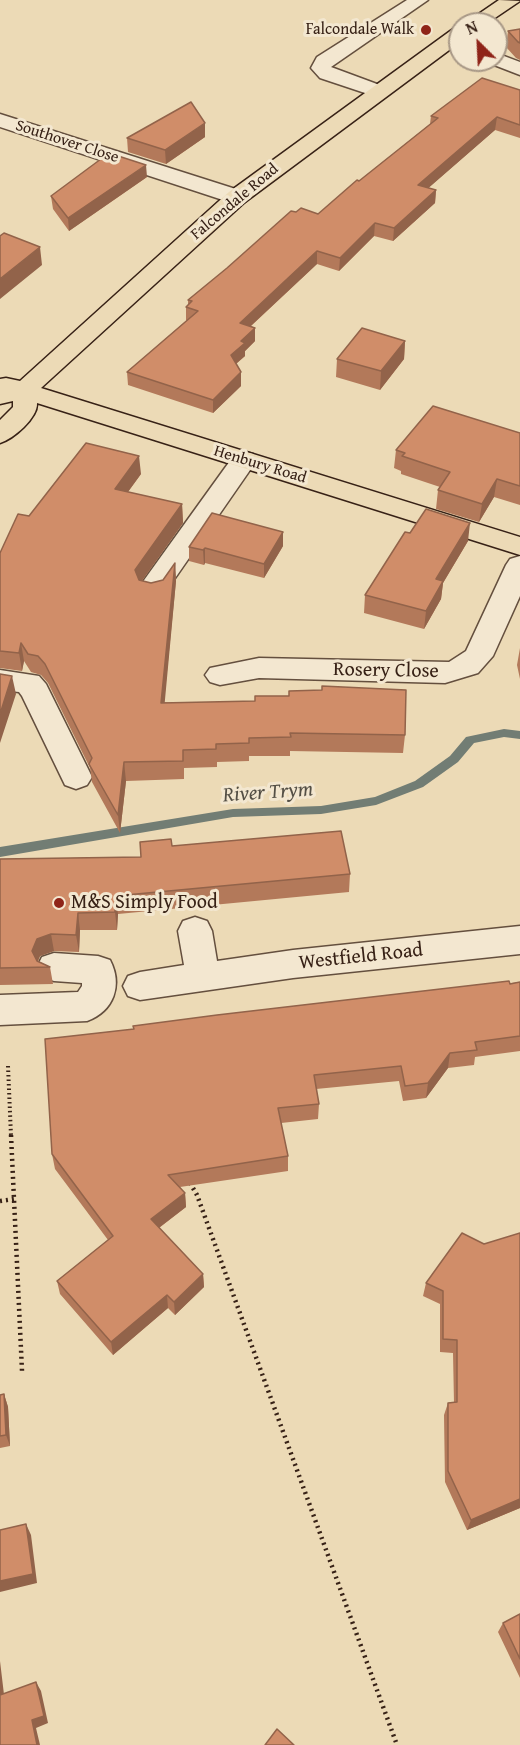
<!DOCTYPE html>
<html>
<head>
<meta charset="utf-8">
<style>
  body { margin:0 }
  #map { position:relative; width:520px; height:1745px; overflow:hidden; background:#ecdab6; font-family:"Gentium Book Plus",serif }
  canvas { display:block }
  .north { position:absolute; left:448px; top:12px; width:60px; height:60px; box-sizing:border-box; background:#f3e7d0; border:2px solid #a89886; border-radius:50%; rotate:336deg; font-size:16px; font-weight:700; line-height:24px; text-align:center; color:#372116 }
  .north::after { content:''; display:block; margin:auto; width:21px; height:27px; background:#8f2418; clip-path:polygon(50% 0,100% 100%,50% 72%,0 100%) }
</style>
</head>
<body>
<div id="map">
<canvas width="520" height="1745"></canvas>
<div class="north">N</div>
</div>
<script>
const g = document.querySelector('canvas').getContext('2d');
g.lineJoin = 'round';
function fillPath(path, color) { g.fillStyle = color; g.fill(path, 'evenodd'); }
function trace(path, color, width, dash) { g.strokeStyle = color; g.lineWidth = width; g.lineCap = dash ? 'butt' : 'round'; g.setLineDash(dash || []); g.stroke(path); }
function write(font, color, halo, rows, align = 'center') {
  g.font = font + ' "Gentium Book Plus",serif'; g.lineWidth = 6; g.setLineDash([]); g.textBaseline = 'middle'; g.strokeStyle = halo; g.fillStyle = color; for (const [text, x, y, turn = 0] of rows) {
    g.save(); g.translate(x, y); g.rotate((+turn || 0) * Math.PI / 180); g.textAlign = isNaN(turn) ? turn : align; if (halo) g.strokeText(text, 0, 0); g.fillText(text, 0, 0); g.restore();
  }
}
fillPath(new Path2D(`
  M504,729l16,2v8l-16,-2 -30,6 -16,19 -35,25 -47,18 -55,9 -88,3 -233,40v-10l233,-38 88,-3 54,-9 40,-16 35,-25 16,-19z`), '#727d74');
const minor = new Path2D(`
  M407,0h21l-97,67 54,20 3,4 -3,4h-14l-51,-17 -9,-10 6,-11z
  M496,53l24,9v13l-31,-12 -2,-3h9z
  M0,114l245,78 3,5 -3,5 -8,1 -8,-1 -229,-75z
  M244,452l9,2 4,6 -95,137 -10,2 -10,-2 -4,-7 4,-7 93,-129z
  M520,556v40l-27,60 -15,17 -33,10 -186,-5 -39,7 -10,-3 -5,-7 5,-7 49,-10 190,4 17,-11 40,-86 4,-6z
  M0,670l39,6 7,8 46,93 -5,8 -11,4 -11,-4 -43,-89 -3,-4 -19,-2z
  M195,917l12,4 5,10 5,30 76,-11 227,-24v28l-227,24 -153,22 -12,-4 -5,-10 5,-10 12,-4 44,-7 -6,-34 5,-10z
  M54,953l44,3 12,4c13,25 4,51 -23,61l-87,4v-30l78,-3 4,-6v-3l-28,-2 -12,-4 -5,-10 5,-10z`);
const major = new Path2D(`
  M499,0l21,1 -34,23h-22z
  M460,27v15l-215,160 -204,186 479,149v18l-483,-152c1,15 -24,36 -37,40v-23l13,-13v-6l-13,3v-25l6,-1 14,3 209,-189 224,-163z`);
trace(minor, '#644f3e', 3);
trace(major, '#372116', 3);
trace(new Path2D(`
  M8,1066l3,70`), '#372116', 4, [1.5, 3]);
trace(new Path2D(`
  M11,1135l11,236
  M190,1183l7,12 200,550
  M0,1201l14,-2`), '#372116', 4.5, [2, 4]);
fillPath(minor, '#f3e7d0');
fillPath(major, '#ecdab6');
fillPath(new Path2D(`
  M520,29v31l-4,-2 -10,-11 2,-16z
  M520,90v48l-25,-8 -67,58 8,2 -1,13 -42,38 -19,-5 -35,35 -22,-7 -66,62 4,2v13l-10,10v5l-9,8 5,22 -28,27 -85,-28 -1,-13 60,-52h-1v-13l2,-2v-5l108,-88 22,2 112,-90 1,-8z
  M205,137l-39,27 -38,-12 -1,-14z
  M147,177l-78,54 -16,-22 -2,-13z
  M405,341l-1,18 -24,31 -44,-13 1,-18z
  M520,433v72l-26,-8 -15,25 -43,-13 2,-19 2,-3 -39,-13v-3l-7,-3 2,-18z
  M141,474l-13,18 54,12 1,19 -41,58 9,2 12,-3 12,-17 1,18 -12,121 241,33 -2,18 -113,-2v5h-41v5l-32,1v5l-33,1v11l-58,2 -6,52 -28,-51 -2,-14 -42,-85 -7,-8 -10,-3 -7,-11 -2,10 -22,-3v-115l29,-37z
  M410,533l58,8 -25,42 -2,16 -17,30 -60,-16 1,-18z
  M283,546l-19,32 -59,-15 -1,2 -15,-4v-14z
  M520,648v31l-3,-14z
  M172,846l178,28 -1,18 -231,22 -1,16h-37l-1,22 -25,-1 -14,5 -2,5 12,6 3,17 -53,1v-126l141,-2z
  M520,982v69l-45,6 -1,8 -26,3 -22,30 -23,3 -4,-20 -83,8 3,15 -1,15 -37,4 7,33v15l-108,16 5,6 1,14 -27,21 44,46 1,13 -29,28 -7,-7 -55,47 -53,-61 -3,-13 51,-41 -53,-71 -3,-15 81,-125v-3z
  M520,1233v275l-53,22 -22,-48 -1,-67 4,-12h6l-1,-50 -13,-1v-48l-17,-8 3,-13 58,-39z
  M4,1394l4,13 2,39 -10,2v-53z
  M520,1614v64l-22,-46 5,-9z`), '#b3795a');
fillPath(new Path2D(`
  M497,117l-2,13 -78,68 1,-13z
  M205,123v14l-39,27 -1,-14z
  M146,165l1,12 -78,54 -1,-13z
  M436,190l-1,13 -42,38 1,-13z
  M375,223l-1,13 -35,35 1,-13z
  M40,247l2,18 -42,34v-20z
  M317,251v13l-77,72v-13z
  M255,328v13l-10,10v5l-14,12v-13l10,-14z
  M405,341l-1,18 -24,31 1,-19z
  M241,372v14l-28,27v-13z
  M139,456l2,18 -25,34 -1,-19z
  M497,479l-3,18 -15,25 3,-18z
  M182,504l1,19 -47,66 -1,-19z
  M470,523l-2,18 -25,42 -2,16 -17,30 2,-18 10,-32z
  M283,532v14l-19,32v-14z
  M205,548v15l-1,2 -1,-15z
  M175,563l1,18 -13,140 -2,-18z
  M21,643l3,18 -2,10 -3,-18z
  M12,676l4,18 -16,49v-29z
  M124,762l2,19 -6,52 -2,-18z
  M115,896l3,18 -1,16 -2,-18z
  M78,913l2,17 -1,22 -3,-17z
  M51,934l3,17 -14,5 -5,12 -3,-17 5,-12z
  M450,1053l-2,15 -22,30 2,-15z
  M185,1193l1,14 -34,26 -1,-14z
  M203,1274l1,13 -29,28 -1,-13z
  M167,1295l1,13 -55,47 -2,-13z
  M4,1394l4,13 2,39 -4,-11z
  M520,1499v9l-53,22 4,-10z
  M26,1524l5,11 6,48 -37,9v-11z
  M0,1661l5,42 -5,-8z
  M36,1682l5,9 7,32 -12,5 4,17h-3l-5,-25z`), '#92634a');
const building = new Path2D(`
  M520,29v14l-2,-1 -10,-11z
  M482,78l38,12v35l-23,-8 -79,68 18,5 -42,38 -19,-5 -35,35 -23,-7 -77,72 15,5 -14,13 4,2 -14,12 10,17 -28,28 -86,-28 71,-61 -12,-4 6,-6 -4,-1 39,-32 64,-57 5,1 5,-4 17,6 39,-34 2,1 79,-63 -7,-2z
  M191,102l14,21 -40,27 -38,-12z
  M109,153l37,12 -78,53 -17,-22z
  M4,233l36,14 -40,32v-43z
  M362,328l43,13 -24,30 -44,-12z
  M433,406l87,27v53l-23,-7 -15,25 -44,-14 12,-18 -48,-16 3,-3 -9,-3z
  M86,443l53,13 -24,33 67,15 -47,66 4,10 12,3 12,-3 12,-17 -14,140 94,-2v-5h34v-5l33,-1v-4l84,4 -1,45 -115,-2 1,4 -42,1v5l-33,1v5l-33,1v11l-59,1 -6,53 -29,-51 3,-6 -47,-94 -7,-8 -10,-2 -7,-11 -2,10 -19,-2v-98l18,-39 11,2z
  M426,509l44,14 -34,56 7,2 -17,30 -61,-16 40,-63 5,1z
  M212,513l71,19 -19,32 -59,-16 -2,2 -14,-3z
  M0,674l12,2 -12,38z
  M341,831l9,43 -235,22v16l-37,1 -2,22 -25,-1 -14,5 -5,12 5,10 13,6 -50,1v-109l141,-2 -1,-15 31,-3 1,7z
  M509,981l1,3 10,-2v54l-45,6 2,8 -27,3 -22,30 -23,3 -4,-20 -87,9 5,29 -41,4 10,48 -120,19 17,18 -34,26 52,55 -29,28 -7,-7 -56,47 -54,-61 56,-45 -61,-82 -7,-115 89,-10 -1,-3 84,-11z
  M462,1233l22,11 36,-11v266l-49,21 -23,-49v-68l9,-1v-62l-14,-1v-48l-17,-8z
  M4,1394l2,41 -6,1v-41z
  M26,1524l7,50 -33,7v-51z
  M520,1614v45l-17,-36z
  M36,1682l8,34 -12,4 5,25h-37v-53v3z
  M277,1729l17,16h-29z`);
fillPath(building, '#d08d69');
trace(building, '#92634a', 1.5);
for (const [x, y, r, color] of [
  [426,30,6,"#8f2418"],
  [59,903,6,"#8f2418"]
]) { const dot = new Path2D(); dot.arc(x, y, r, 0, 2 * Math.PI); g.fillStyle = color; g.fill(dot); trace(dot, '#f3e7d0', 2); }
write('16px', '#372116', '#f3e7d0', [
  ["Falcondale Walk",414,30]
], 'right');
write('16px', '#372116', '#f3e7d0', [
  ["Southover Close",67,142,18],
  ["Falcondale Road",235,202,-40],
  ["Henbury Road",260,465,17]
]);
write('20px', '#372116', '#f3e7d0', [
  ["Rosery Close",386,671,1],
  ["Westfield Road",361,957,-6]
]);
write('20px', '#372116', '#f3e7d0', [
  ["M&S Simply Food",71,903]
], 'left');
write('italic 21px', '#544f45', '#f3e7d0', [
  ["River Trym",268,793,-4]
]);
</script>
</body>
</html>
